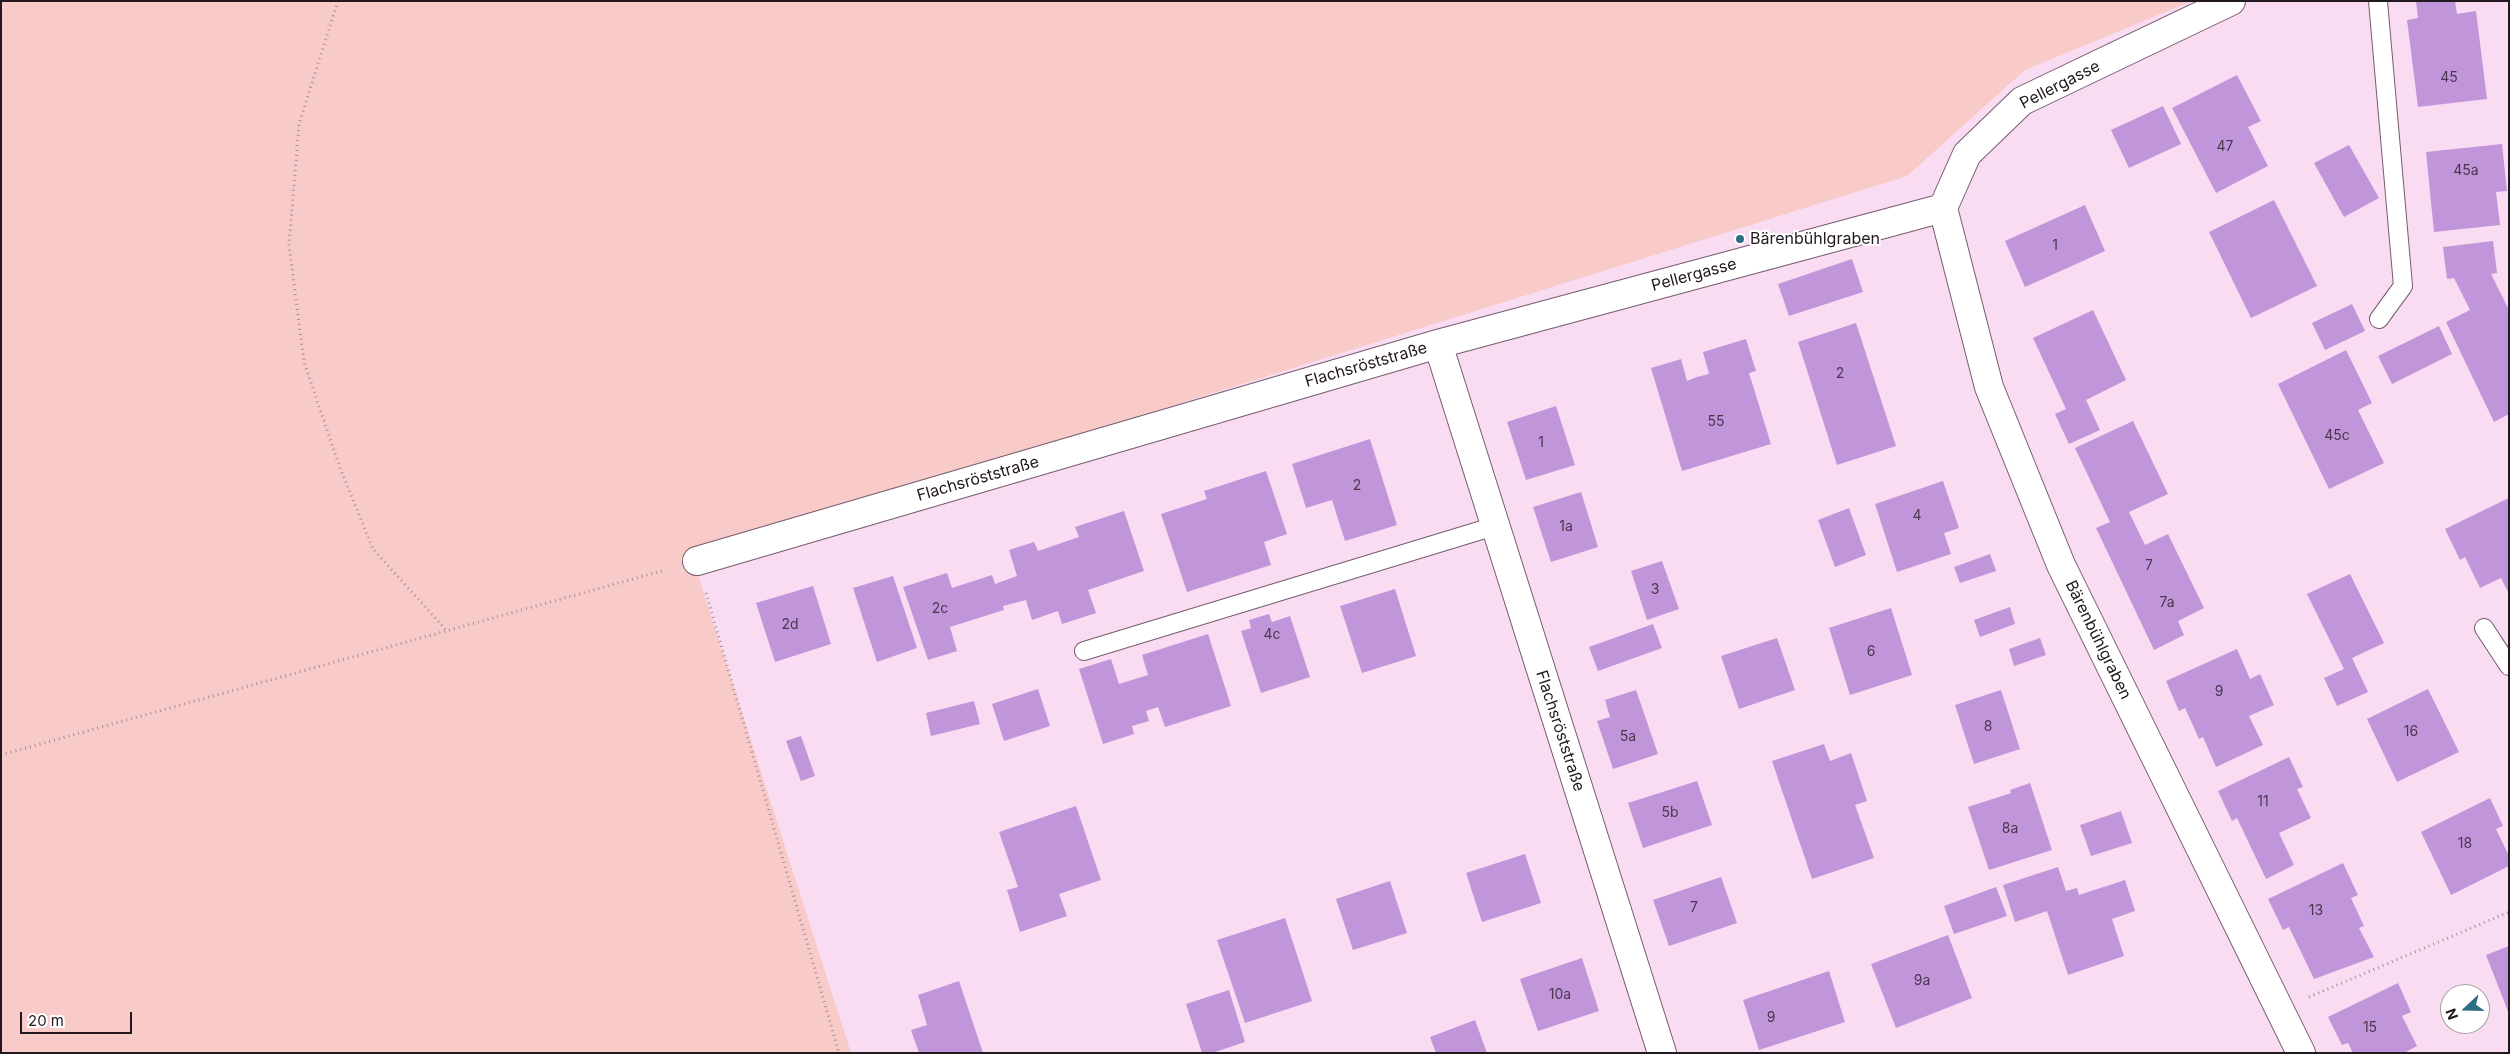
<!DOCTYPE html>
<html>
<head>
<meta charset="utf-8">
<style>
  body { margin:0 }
  #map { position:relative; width:2510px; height:1054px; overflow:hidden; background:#f9dcf2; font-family:Inter,sans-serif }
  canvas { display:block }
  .frame { position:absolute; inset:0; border:2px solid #221820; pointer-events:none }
  .north { position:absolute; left:2440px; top:984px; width:50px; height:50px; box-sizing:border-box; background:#fff; border:1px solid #a7a3a6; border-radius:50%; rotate:249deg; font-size:14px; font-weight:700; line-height:20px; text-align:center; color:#221820 }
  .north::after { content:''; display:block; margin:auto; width:18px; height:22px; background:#2e6e82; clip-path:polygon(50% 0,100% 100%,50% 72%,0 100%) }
  .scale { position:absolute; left:20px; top:1012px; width:112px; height:22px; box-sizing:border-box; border:2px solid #221820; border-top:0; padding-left:6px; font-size:15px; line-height:18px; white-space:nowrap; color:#221820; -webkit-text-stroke:4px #fff; paint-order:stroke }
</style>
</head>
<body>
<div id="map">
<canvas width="2510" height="1054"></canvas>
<div class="frame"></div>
<div class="north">N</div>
<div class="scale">20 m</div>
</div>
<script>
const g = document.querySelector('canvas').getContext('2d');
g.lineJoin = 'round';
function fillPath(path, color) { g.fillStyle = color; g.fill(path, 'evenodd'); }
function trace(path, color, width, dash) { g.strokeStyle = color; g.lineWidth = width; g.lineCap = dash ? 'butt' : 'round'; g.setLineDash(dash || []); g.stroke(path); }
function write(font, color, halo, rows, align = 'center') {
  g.font = font + ' Inter,sans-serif'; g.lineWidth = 4; g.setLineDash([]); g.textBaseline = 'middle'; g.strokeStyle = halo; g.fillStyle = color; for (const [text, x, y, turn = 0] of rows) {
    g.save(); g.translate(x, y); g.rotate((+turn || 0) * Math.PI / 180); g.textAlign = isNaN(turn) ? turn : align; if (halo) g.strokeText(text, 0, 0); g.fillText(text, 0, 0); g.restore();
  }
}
fillPath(new Path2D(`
  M1,1h2191l-167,69 -118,106 -1215,380 159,497h-850z`), '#f8cac8');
fillPath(new Path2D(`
  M2416,1h39l2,13 19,-3 11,88 -69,8 -11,-87 11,-2z
  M2237,75l24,46 -13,6 20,39 -52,27 -44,-85z
  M2163,106l18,38 -52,24 -18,-38z
  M2502,144l5,47 -11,1 4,33 -66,7 -8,-80z
  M2349,145l30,53 -35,19 -30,-54z
  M2274,200l43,86 -66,32 -42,-86z
  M2085,205l20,46 -80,36 -20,-46z
  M2493,241l4,32 -6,1 18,36v104l-15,8 -48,-100 24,-12 -16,-32 -7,1 -4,-32z
  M1852,259l11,33 -74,24 -11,-32z
  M2352,304l13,27 -40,19 -13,-27z
  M2093,310l33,70 -40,20 14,30 -31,14 -14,-30 11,-5 -33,-71z
  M1856,323l40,123 -59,19 -39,-123z
  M2439,326l13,28 -60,30 -14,-28z
  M1746,339l10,32 -7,2 22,71 -89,27 -31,-103 30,-9 6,22 10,-4 12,-3 -6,-22z
  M2346,350l26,53 -14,7 26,53 -55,26 -51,-105z
  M1556,406l19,59 -49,15 -19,-58z
  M2133,421l35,73 -39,18 16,33 23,-11 36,74 -26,13 6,14 -30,15 -58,-122 14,-6 -35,-74z
  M1370,439l27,86 -52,16 -13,-41 -26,8 -14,-44z
  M1266,471l21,63 -23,8 7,23 -84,27 -26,-78 46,-15 -3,-8z
  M1943,481l16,47 -15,5 7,21 -54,18 -22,-68z
  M1581,492l17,55 -47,15 -18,-55z
  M2509,498v96l-8,-16 -21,10 -15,-31 -5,3 -15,-31z
  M1849,508l17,47 -31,12 -17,-47z
  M1124,511l20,60 -56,19 8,23 -34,11 -4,-13 -26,9 -6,-20 -23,6 1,4 -54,17 7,24 -29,9 -25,-73 44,-14 5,15 40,-13 3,9 22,-8 -8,-26 25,-8 4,9 41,-14 -4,-10z
  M1990,554l6,17 -36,12 -6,-16z
  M1662,561l17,48 -32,11 -16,-49z
  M2350,574l34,69 -32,15 16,34 -31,14 -13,-28 20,-9 -37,-75z
  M893,576l24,72 -40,14 -24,-74z
  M813,586l18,58 -56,18 -19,-59z
  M1395,589l21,67 -54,17 -22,-67z
  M2010,607l5,17 -35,13 -6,-17z
  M1891,608l21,67 -62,20 -21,-67z
  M1269,614l3,8 18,-6 20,61 -49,16 -20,-62 10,-3 -2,-8z
  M1653,624l9,24 -64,23 -9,-24z
  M1208,634l23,72 -66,21 -7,-20 -12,4 3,10 -17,5 2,8 -31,10 -24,-75 32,-10 8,25 29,-9 -6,-20z
  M1777,638l18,52 -56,19 -18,-53z
  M2040,638l6,17 -32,11 -5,-17z
  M2237,649l13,30 10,-5 14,31 -25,11 14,29 -47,22 -13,-30 -4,2 -14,-31 -6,3 -13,-30z
  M1038,689l12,37 -46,15 -12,-37z
  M2428,689l31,63 -62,30 -30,-63z
  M1636,690l22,64 -45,15 -16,-48 13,-4 -5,-17z
  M2001,690l19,59 -46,15 -19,-59z
  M974,701l6,23 -49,12 -5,-23z
  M801,736l14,40 -14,5 -15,-40z
  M1824,744l6,17 21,-8 16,48 -12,4 19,53 -62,21 -40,-118z
  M2289,757l14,30 -6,2 14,29 -32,15 15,32 -28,14 -29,-61 -5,3 -14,-30z
  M1697,781l15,44 -69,23 -15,-45z
  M2030,783l22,67 -63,20 -21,-63 43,-14 -1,-3z
  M2490,798l13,28 -7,3 13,27v10l-58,29 -30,-63z
  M1076,806l25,74 -42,14 8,22 -47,16 -13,-42 11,-3 -19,-55z
  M2121,811l11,32 -41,13 -11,-31z
  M1525,854l16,49 -59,19 -16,-49z
  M2343,863l15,32 -7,3 13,28 -5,2 15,29 -60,22 -25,-52 -6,3 -15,-31z
  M2058,867l8,24 11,-3 2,7 46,-15 10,31 -23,8 12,37 -56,19 -21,-64 -32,11 -12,-37z
  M1721,877l16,46 -68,23 -16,-46z
  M1390,881l17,52 -54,17 -17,-51z
  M1996,887l11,29 -53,18 -10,-28z
  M1285,918l27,83 -67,22 -28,-83z
  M1948,935l24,63 -76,30 -25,-64z
  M2509,946v68l-23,-59z
  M1582,958l17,53 -61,20 -18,-52z
  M1829,971l16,51 -86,28 -16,-50z
  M959,981l24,72h-64l-8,-23 16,-5 -9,-30z
  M2398,983l13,29 -9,4 15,30 -13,7h-51l-5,-10 -6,2 -14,-28z
  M1229,990l16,52 -33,11h-10l-16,-49z
  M1475,1020l12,33h-51l-6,-16z`), '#c195da');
const service = new Path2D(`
  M2378,1l25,285 -24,33
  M2484,628l25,38
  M1084,651l411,-125`);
const minor = new Path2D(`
  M1943,208l46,179 72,178 240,488
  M1943,208l24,-54 55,-53 209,-100
  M1438,344l224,709
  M697,561l741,-217 505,-136`);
trace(service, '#755c6f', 20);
trace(minor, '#755c6f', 30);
trace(new Path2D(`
  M338,1l-39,123 -10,121 15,117 36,106 33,81 74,82
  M706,593l133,460
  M1,755l664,-185
  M2309,997l200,-85`), '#a48f9f', 3, [1, 4]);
trace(service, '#fff', 18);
trace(minor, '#fff', 28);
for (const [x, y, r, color] of [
  [1740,239,5,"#2e6e82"]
]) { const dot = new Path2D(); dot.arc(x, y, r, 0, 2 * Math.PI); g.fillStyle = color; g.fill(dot); trace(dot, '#fff', 2); }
write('14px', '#4a374e', null, [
  ["45",2449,78],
  ["47",2225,147],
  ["45a",2466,171],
  ["1",2055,246],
  ["2",1840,374],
  ["55",1716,422],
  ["45c",2337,436],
  ["1",1541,443],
  ["2",1357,486],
  ["4",1917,516],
  ["1a",1566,527],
  ["7",2149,566],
  ["3",1655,590],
  ["7a",2167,603],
  ["2c",940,609],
  ["2d",790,625],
  ["4c",1272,635],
  ["6",1871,652],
  ["9",2219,692],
  ["8",1988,727],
  ["16",2411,732],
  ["5a",1628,737],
  ["11",2263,802],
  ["5b",1670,813],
  ["8a",2010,829],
  ["18",2465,844],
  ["7",1694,908],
  ["13",2316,911],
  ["9a",1922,981],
  ["10a",1560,995],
  ["9",1771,1018],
  ["15",2370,1028]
]);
write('16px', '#221820', '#fff', [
  ["Pellergasse",2060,85,-27],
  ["Pellergasse",1694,275,-15],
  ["Flachsröststraße",1366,365,-16],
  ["Flachsröststraße",978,479,-16],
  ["Bärenbühlgraben",2098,640,64],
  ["Flachsröststraße",1560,731,72]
]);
write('16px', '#221820', '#fff', [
  ["Bärenbühlgraben",1750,239]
], 'left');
</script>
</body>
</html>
